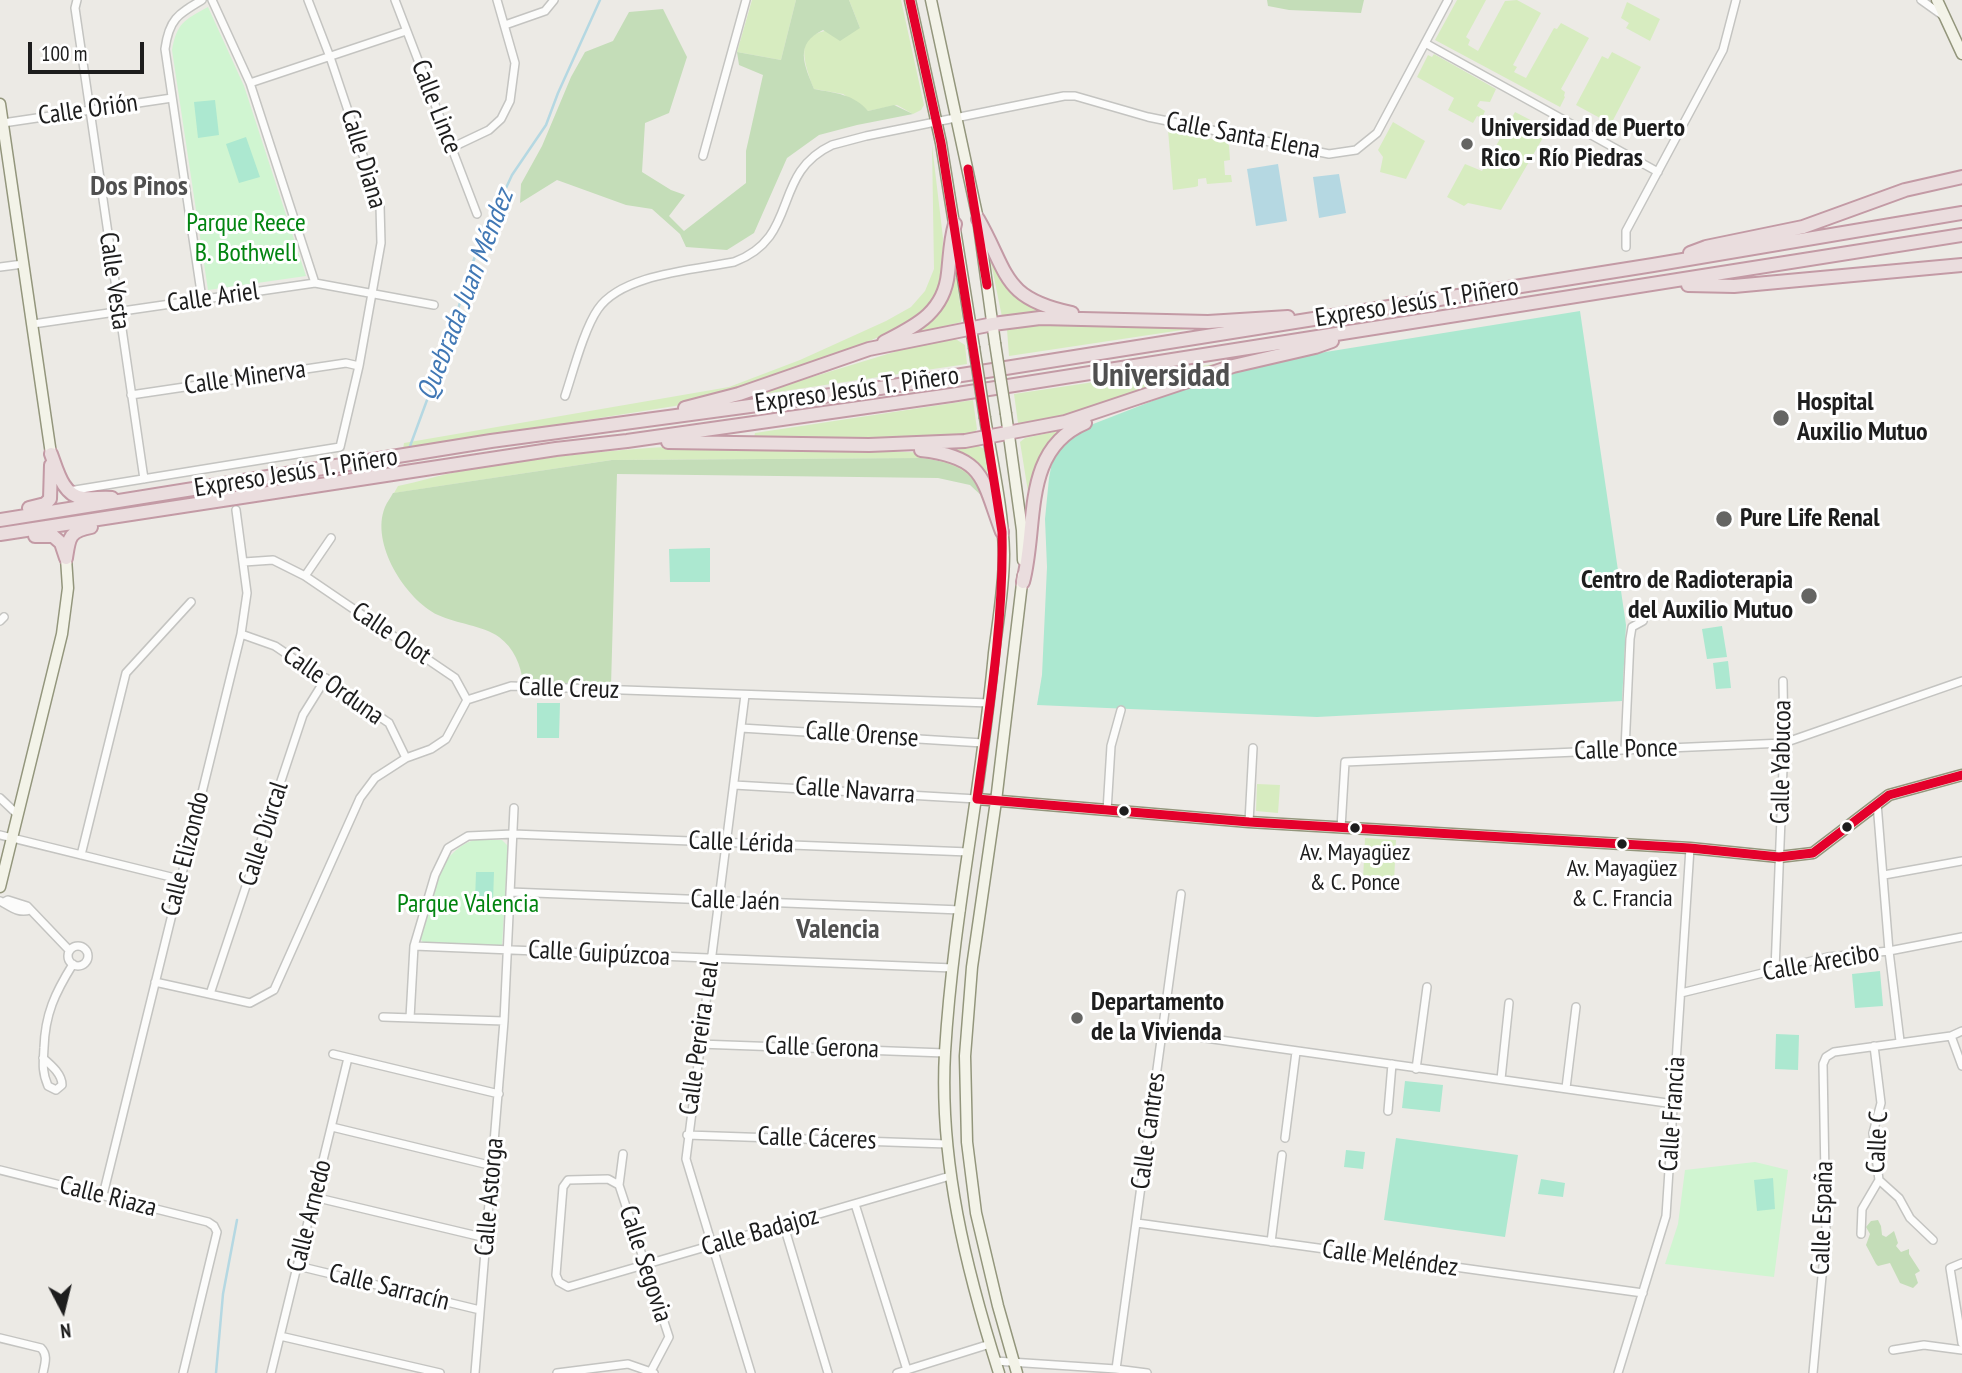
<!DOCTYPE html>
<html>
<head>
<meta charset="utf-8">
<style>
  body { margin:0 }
  #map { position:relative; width:1962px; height:1373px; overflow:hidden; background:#eceae5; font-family:"PT Sans Narrow",sans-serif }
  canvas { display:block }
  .north { position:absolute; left:28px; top:1275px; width:70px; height:70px; -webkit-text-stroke:5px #fff; paint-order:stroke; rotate:173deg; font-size:19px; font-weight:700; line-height:28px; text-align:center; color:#1d1d1d }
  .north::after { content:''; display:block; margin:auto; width:24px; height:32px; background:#1d1d1d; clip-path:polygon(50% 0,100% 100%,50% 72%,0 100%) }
  .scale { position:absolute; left:28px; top:42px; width:116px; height:32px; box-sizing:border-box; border:4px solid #1d1d1d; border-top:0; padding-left:9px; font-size:21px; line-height:24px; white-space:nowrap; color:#1d1d1d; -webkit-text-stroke:5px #fff; paint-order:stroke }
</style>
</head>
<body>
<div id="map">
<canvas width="1962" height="1373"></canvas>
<div class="north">N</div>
<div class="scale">100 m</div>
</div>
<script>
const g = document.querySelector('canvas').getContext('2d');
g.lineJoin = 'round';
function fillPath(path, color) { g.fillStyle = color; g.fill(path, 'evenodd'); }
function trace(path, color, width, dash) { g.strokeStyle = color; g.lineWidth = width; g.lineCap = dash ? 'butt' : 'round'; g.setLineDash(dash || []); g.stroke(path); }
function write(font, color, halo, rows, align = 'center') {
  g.font = font + ' "PT Sans Narrow",sans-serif'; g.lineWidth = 6; g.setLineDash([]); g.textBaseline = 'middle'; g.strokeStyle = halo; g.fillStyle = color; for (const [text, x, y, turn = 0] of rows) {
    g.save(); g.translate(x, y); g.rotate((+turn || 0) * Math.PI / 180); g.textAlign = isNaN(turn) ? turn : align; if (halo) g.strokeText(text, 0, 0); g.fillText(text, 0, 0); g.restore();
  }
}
fillPath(new Path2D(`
  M752,0h44l-15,60 -44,-8z
  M849,0h52l23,105 -3,5 -8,4 -16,-9 -29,6 -25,-17 -29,-5c-22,-56 -6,-59 46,-61z
  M1457,0h29l-20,37 4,3 -2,5 10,6 27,-50 12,-1 24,13 -28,52 4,2 -3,5 12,6 28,-50 3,1 4,-6 28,15 -28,51 4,3 -1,4 1,1 -5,10 -125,-67z
  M1627,2l33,17 -10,22 -24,-13 3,-5 -8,-5z
  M1612,52l29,15 -30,57 -35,-19 26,-49 6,3z
  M1434,54l62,35 -6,13 -10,-1 -3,5 8,5 -3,7 -5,-2 -4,7 -25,-13 6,-12 -37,-21 11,-22 4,2z
  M1515,112l33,17 -47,81 -33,-7 -4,3 -17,-9 18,-33 17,7z
  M1393,122l32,19 -19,38 -26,-7 3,-15 -5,-7z
  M1168,130l58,12 3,3 1,15 -6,1 1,14h6l1,7 -25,2 -1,-6 -8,1v7l-3,1 -22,3z
  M932,145l11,93 -1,46 -18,26 -28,20 -93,38 -73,26 -55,12 -272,43 1,-6 325,-56 71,-27 86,-39 25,-14 14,-16 9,-22z
  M989,253l52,55 -1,6 -38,3z
  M953,278h3l6,39 -1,5 -43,11z
  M1040,325h135l18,1 -4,3 -180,27 -2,-27z
  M954,338l11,7 2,19 -217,32 167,-51z
  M1228,362l-157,53 -51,11 -2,-3 -4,-29z
  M973,400l4,29 -3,5 -56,4 -164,-1 1,-4z
  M1063,430l-33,74 -10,-62 5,-4z
  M716,445l217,8 31,10 16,25 -41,-28 -18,-2 -309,2 -218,33 4,-7c21,-4 41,-11 63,-15 85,-15 169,-24 255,-26z
  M977,445l7,4 4,29 -39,-28 1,-2z
  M1257,784l23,1 -2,28 -22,-2z
  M1365,838l31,2 -2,42 -31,-2z`), '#d7ecc0');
fillPath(new Path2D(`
  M796,0h53l11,28 -20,13 -17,-11c-29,14 -19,34 -9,59 21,4 40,5 54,22l26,-6 19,9 -56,11 -38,10 -32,23 -33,75 -27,17 -41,-3 -6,-13 -28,-25 -26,-4 -69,-25 -37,23 1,-19 21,-38 29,-69 14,-25 28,-11 16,-29 34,-3 24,48 -18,56 -24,10 -3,49 29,18 14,5 -16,21 15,15 62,-48v-32l17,-76 -24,-10 -2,-13 44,8z
  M1267,0h97l-3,13 -72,-3 -21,-4z
  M921,458c32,4 52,12 65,42l-16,-15 -32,-7 -321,-4 -6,212 -88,-3c-2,-18 -9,-35 -24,-46 -17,-12 -42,-13 -61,-22 -33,-16 -68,-72 -53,-108 2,-5 6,-10 8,-14l219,-33z
  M1878,1220l3,6 1,9 4,2 8,-6 4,12 -2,3 5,6 8,-3v5l11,17 -5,3 3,9 -5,5 -13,-5 -10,-20 -12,3 -2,-2 -10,-19 4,-11 -4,-7 5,-6z`), '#c4ddb8');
fillPath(new Path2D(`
  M208,7l36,79 62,190 -98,14 -36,-240c5,-27 12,-30 36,-43z
  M474,840h28l6,6 -6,100 -1,1 -77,-3 -4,-6c10,-34 14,-85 54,-98z
  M1755,1162l33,8 -14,107 -109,-13 13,-40 7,-54z`), '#d0f5d1');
fillPath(new Path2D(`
  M215,100l4,35 -21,3 -4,-36z
  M246,137l14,40 -21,6 -13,-39z
  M1580,311l46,314 -4,76 -305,16 -280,-12 5,-30 5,-108 -2,-48 4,-41 5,-26 34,-26 157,-61z
  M710,548v34h-40l-1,-33z
  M1722,626l5,31 -20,2 -5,-30z
  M1728,661l3,27 -15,1 -3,-26z
  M537,703h23l-1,35h-22z
  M476,872h18l-1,30h-18z
  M1880,971l3,35 -28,2 -3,-34z
  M1776,1034l23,1 -1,35 -23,-1z
  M1405,1081l38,4 -3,27 -38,-4z
  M1396,1138l122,17 -13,82 -121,-17z
  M1346,1150l19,2 -2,17 -19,-2z
  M1773,1178l2,31 -18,2 -3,-31z
  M1541,1179l24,4 -2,14 -25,-3z`), '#ace8d0');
fillPath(new Path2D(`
  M1278,164l9,57 -31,5 -9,-57z
  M1339,174l7,39 -27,5 -6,-41z`), '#b5d8e2');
trace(new Path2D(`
  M409,449l32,-87 35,-109 36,-78 34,-50 12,-32 42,-93
  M216,1373l7,-79 14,-74`), '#b5d8e2', 2.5);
const street = new Path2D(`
  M77,0l-2,8 69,471
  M202,0c-24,14 -33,19 -37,49l37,250
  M212,0l38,83 65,200
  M395,0l82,214
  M1921,0l21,15
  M505,25l40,-14 9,-11
  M1425,43l233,129
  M250,83l156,-52
  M3,123l169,-25
  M451,148l38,-18 12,-11 9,-18 5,-38 -18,-63
  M703,156l43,-156
  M1626,247v-16l97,-181 13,-50
  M0,267l23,-3
  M33,324l282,-41 119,22
  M131,395l215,-32 13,3
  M565,396c8,-24 19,-67 33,-87 24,-35 96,-39 136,-47 67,-25 36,-88 98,-117l34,-9 198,-40h11l73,21 181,37 27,-4 21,-17 71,-133
  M69,491l271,-44 19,-81 22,-123 -1,-37 -50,-149 -22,-57
  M244,562l29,-2 32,16 150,102 12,22
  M305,576l26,-38
  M0,621l4,-4
  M241,634l34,12 114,77 17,35
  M745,695l-59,464 65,214
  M741,728l242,15
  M1625,750l5,-111 2,-12 11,-6
  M734,785l243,14
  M0,798l17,16
  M1877,803l12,148 11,90
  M1107,811l4,-65 10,-36
  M1249,822l4,-74
  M1341,828l4,-66 439,-19 178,-62
  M0,835l179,44
  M81,855l45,-182 65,-71
  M1884,875l78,-14
  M510,892l451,18
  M0,901c10,5 18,13 30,9
  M4,902l4,-2 19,6 42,44
  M414,946l539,22
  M68 956a10 10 0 1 1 20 0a10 10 0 1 1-20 0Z
  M1775,970l9,-227 -1,-62
  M155,982l95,21 24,-13 86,-192 15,-20 31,-20 25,-9 15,-10 21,-39 44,-14 479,17
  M1681,993l147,-36 61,-6 73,-14
  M210,994l93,-279 23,-37
  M383,1017l121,4
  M410,1018l4,-72 21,-71 13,-27 20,-12 45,-2 456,18
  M1163,1032l511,72
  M1951,1036l11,30
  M699,1044l246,9
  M333,1054l166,40
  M43,1058c8,7 19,16 19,27l-6,5 -8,-4c-6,-14 -5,-22 -4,-38 1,-34 11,-55 29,-84
  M1416,1069l11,-82
  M1501,1079l8,-76
  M1566,1088l10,-81
  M1388,1111l4,-47
  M332,1127l161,39
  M687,1135l260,9
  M1285,1138l11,-86
  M623,1154l-4,31 50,152 -19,36
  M0,1170l208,52 6,4 3,6 -34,141
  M1879,1180l20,18 11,20 23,22
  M619,1185l-11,-6 -40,1 -5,7 -7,88 3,7 9,5 382,-111
  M103,1195l138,-561 6,-41 -11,-83
  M314,1197l172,41
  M855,1204l52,166
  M1137,1223l506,70
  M784,1226l44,147
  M1861,1234l1,-25 17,-29 -6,-47 8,-30 -7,-57
  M1271,1242l11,-87
  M1962,1263l-12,5 12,75
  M298,1266l182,44
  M280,1336l160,37
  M0,1338l41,10c7,7 4,15 2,25
  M1893,1350l31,-5 38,5
  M995,1361l121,8 31,4
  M1116,1369l65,-475
  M271,1373l77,-315
  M475,1373l29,-352 10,-213
  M557,1373l71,-9 26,9
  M897,1373l93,-29
  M1618,1373l48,-157 24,-368
  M1813,1373l13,-140 -3,-169 3,-7 8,-5 117,-16 11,-5`);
const secondary = new Path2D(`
  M910,0l31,143 33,204
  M931,0l47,219 17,124
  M1937,0l25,54
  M0,104l51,350
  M1006,414l16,116 1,30
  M985,418c7,44 18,90 19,136 0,33 -6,67 -10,99 -12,133 -41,265 -49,399 -6,109 21,217 54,321
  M977,799l272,23 441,26 89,9 34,-4 76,-58 73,-20
  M0,887l62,-253 6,-46 -2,-30
  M1017,1373l-19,-67 -22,-93 -9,-71 -2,-86 7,-89 24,-166 27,-226`);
const highway = new Path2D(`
  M978,219c31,54 23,79 94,94
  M1690,253l16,-6 97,-20 102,-37 57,-13
  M1688,285l46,1 228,-21
  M884,342c31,-16 60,-29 64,-69 2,-17 2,-32 7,-49
  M685,408l54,-14 130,-45 124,-25 47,-6 168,4 80,-5
  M668,442l201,3 96,-4 100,-19 168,-56 82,-19 17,-6
  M921,450c64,7 61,29 81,82
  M51,454c6,16 12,42 32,44 10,1 19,-1 29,0
  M29,508l16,-4 5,-5 1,-34
  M0,520l491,-79 370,-50 792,-126 309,-52
  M0,534l556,-85 71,-8 324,-46 1011,-160
  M35,536h18l8,7 5,15
  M66,558c3,-20 3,-27 25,-31
  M1023,582c15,-56 -2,-132 62,-159`);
trace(street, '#c4c4c1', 10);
trace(secondary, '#93967c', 13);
trace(highway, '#c39aa5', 16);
trace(street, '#fcfcfb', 7);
trace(secondary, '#f3f3e8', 10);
trace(highway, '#eaddde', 12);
const secondaryBridge = new Path2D(`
  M995,343l11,71
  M974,347l11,71`);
trace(secondaryBridge, '#93967c', 13, []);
trace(secondaryBridge, '#f3f3e8', 10);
trace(new Path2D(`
  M910,0l31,143 61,389c2,89 -13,179 -25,267l272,23 441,26 89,9 34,-4 76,-58 73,-20
  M968,169l19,116`), '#e4002b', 9);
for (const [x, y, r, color] of [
  [1467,144,7,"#656563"],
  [1781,418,9,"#656563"],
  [1724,519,9,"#656563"],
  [1809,596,9,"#656563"],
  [1124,811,6,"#1d1d1d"],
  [1847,827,6,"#1d1d1d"],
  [1355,828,6,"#1d1d1d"],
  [1622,844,6,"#1d1d1d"],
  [1077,1018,7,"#656563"]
]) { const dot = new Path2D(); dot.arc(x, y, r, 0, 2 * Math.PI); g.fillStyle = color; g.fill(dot); trace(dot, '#fff', 2.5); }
write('24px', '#1d1d1d', '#fff', [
  ["Av. Mayagüez",1355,853],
  ["& C. Ponce",1355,883],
  ["Av. Mayagüez",1622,869],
  ["& C. Francia",1622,899]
]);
write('26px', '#1d1d1d', '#fff', [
  ["Calle Lince",436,107,69],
  ["Calle Orión",88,110,-8],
  ["Calle Santa Elena",1243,136,11],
  ["Calle Diana",363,159,73],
  ["Calle Vesta",114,281,82],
  ["Calle Ariel",213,298,-8],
  ["Expreso Jesús T. Piñero",1417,303,-9],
  ["Calle Minerva",245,378,-8],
  ["Expreso Jesús T. Piñero",857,390,-8],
  ["Expreso Jesús T. Piñero",296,473,-9],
  ["Calle Olot",391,634,34],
  ["Calle Orduna",333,686,35],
  ["Calle Creuz",569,689,2],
  ["Calle Orense",862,735,4],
  ["Calle Ponce",1626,750,-2],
  ["Calle Yabucoa",1782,762,-89],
  ["Calle Navarra",855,791,4],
  ["Calle Dúrcal",264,834,-72],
  ["Calle Lérida",741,843,2],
  ["Calle Elizondo",186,854,-76],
  ["Calle Jaén",735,901,2],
  ["Calle Guipúzcoa",599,954,3],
  ["Calle Arecibo",1821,963,-10],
  ["Calle Pereira Leal",700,1038,-82],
  ["Calle Gerona",822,1048,2],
  ["Calle Francia",1673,1114,-86],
  ["Calle Cantres",1149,1131,-82],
  ["Calle Cáceres",817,1139,2],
  ["Calle C",1878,1142,-87],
  ["Calle Riaza",108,1197,14],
  ["Calle Astorga",490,1197,-85],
  ["Calle Arnedo",310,1216,-76],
  ["Calle España",1823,1218,-88],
  ["Calle Badajoz",760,1232,-16],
  ["Calle Meléndez",1390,1259,8],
  ["Calle Segovia",645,1264,72],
  ["Calle Sarracín",389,1288,14]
]);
write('bold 26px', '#1d1d1d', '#fff', [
  ["Universidad de Puerto",1481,129],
  ["Rico - Río Piedras",1481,159],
  ["Hospital",1797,403],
  ["Auxilio Mutuo",1797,433],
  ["Pure Life Renal",1740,519],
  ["Centro de Radioterapia",1793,581,"right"],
  ["del Auxilio Mutuo",1793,611,"right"],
  ["Departamento",1091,1003],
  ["de la Vivienda",1091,1033]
], 'left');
write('26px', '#028410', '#fff', [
  ["Parque Reece",246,224],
  ["B. Bothwell",246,254],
  ["Parque Valencia",468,905]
]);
write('bold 28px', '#505050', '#fff', [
  ["Dos Pinos",139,187],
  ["Valencia",838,930]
]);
write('italic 28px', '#4178b5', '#fff', [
  ["Quebrada Juan Méndez",466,295,-69]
]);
write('bold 33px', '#505050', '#fff', [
  ["Universidad",1161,377]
]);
</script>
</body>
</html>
